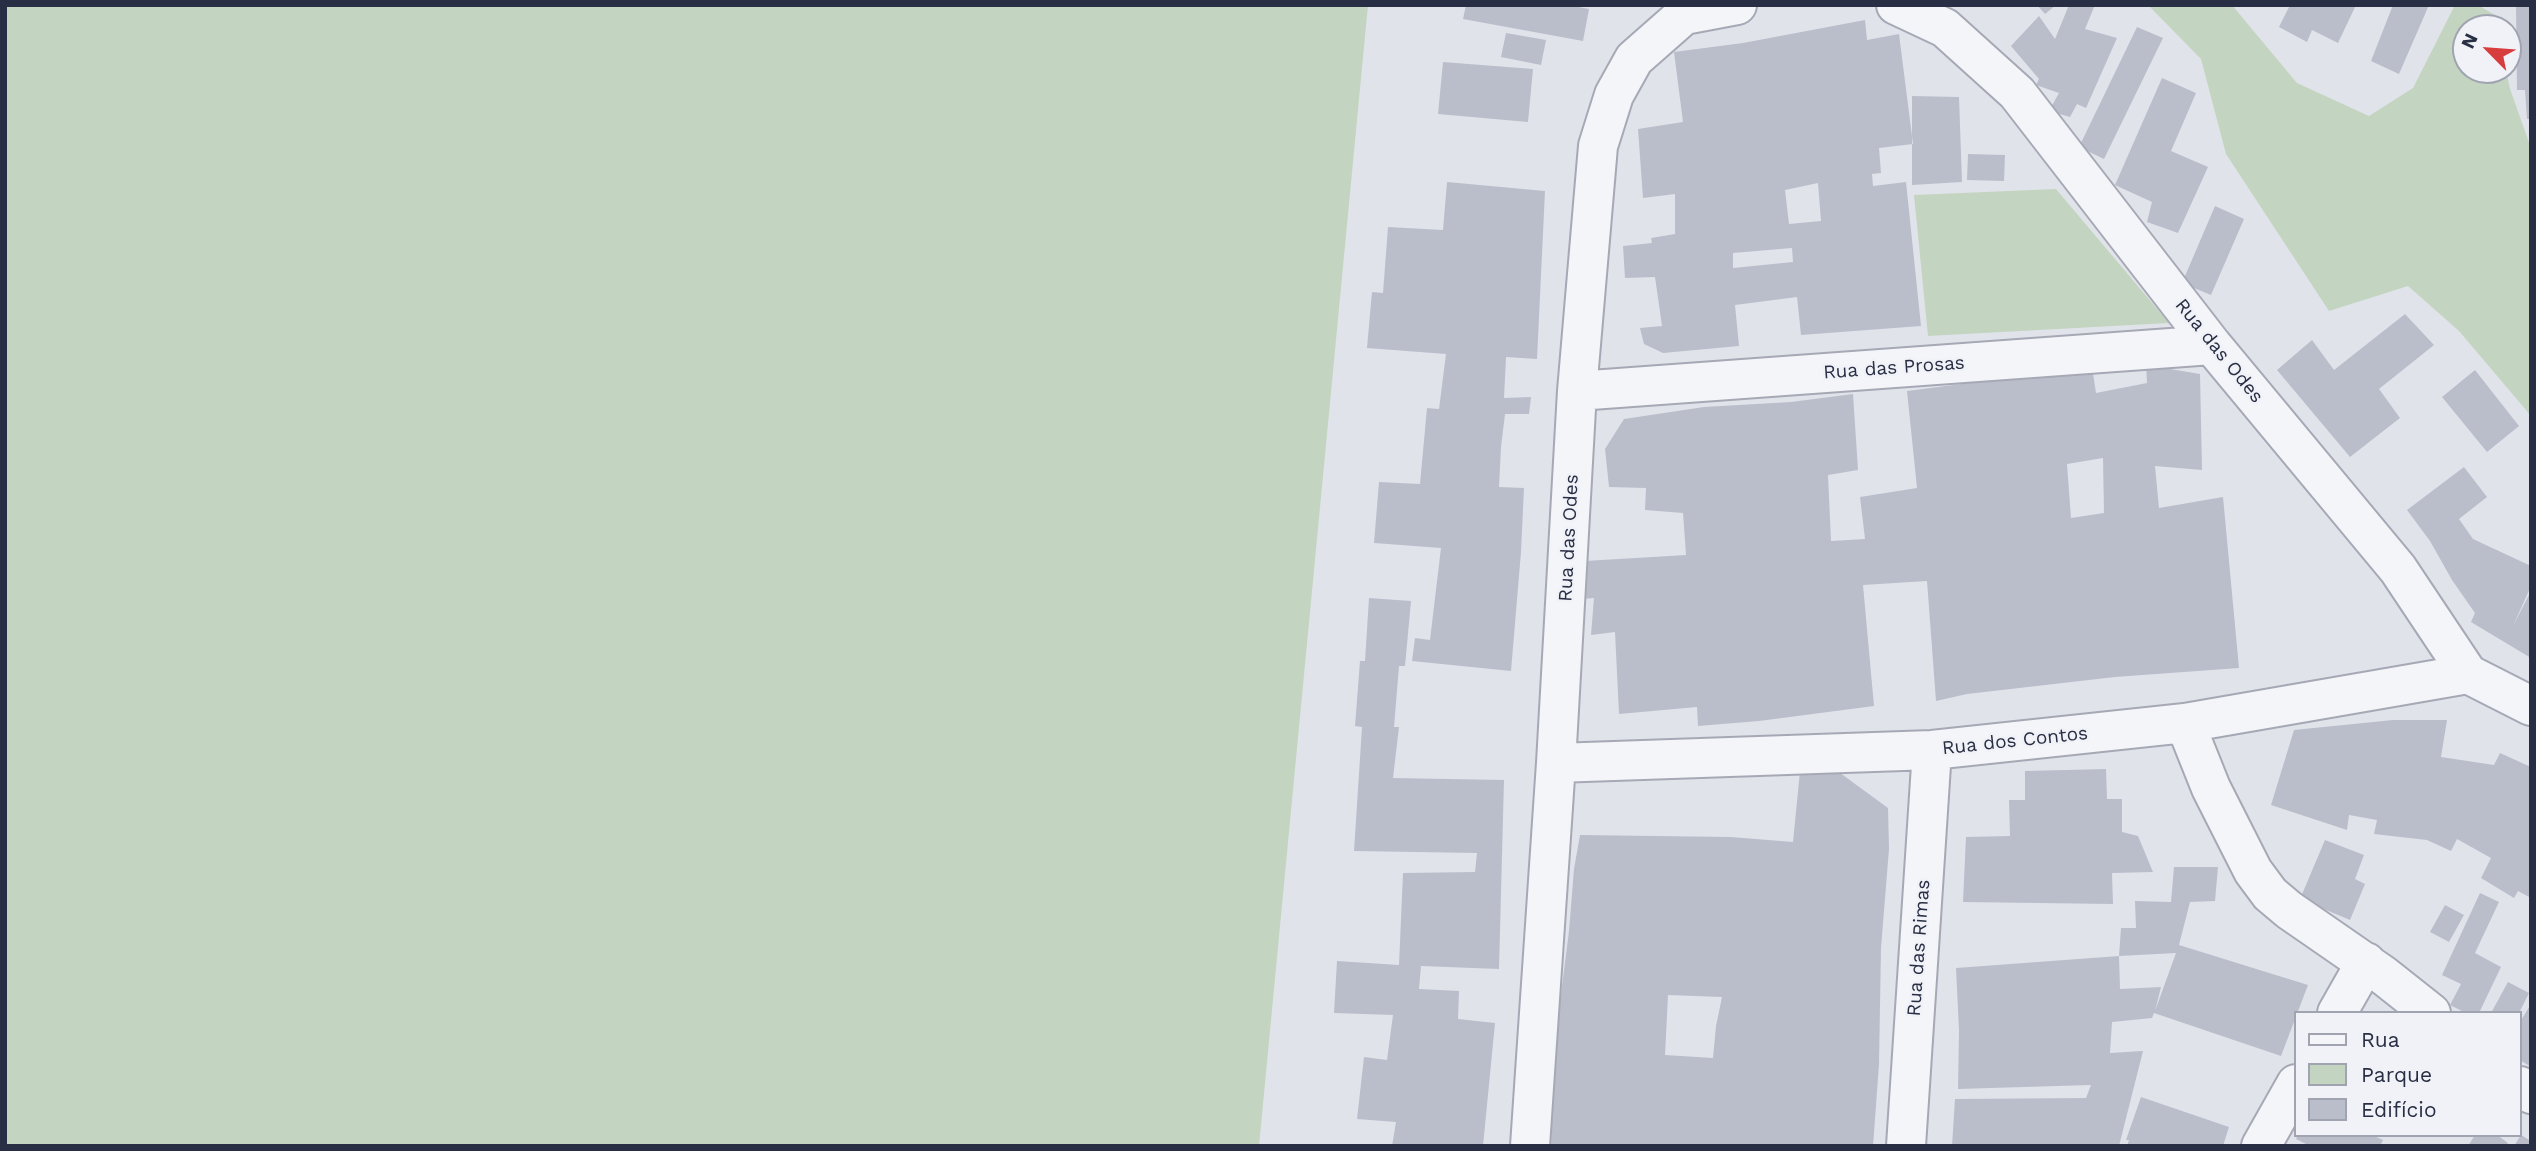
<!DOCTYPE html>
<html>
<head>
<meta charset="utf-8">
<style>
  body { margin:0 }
  #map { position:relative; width:2536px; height:1151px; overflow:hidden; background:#e1e3ea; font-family:"Work Sans",sans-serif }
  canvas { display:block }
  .frame { position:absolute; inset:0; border:7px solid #282e43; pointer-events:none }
  .legend { position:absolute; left:2294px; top:1011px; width:228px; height:126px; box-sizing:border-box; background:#f0f2f8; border:2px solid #a0a4b0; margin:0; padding:9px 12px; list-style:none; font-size:21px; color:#282e43 }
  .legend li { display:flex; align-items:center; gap:14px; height:35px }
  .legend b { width:35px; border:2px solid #a0a4b0 }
  .north { position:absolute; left:2452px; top:14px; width:70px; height:70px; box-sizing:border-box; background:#f0f2f8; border:2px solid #a0a4b0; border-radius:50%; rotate:295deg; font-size:19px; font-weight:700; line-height:28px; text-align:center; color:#282e43 }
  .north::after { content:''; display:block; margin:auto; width:24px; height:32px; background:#d83d3e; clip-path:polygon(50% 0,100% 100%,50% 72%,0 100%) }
</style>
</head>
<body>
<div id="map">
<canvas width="2536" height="1151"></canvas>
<div class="frame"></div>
<ul class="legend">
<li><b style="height:9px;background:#f4f5f8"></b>Rua</li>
<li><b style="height:19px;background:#c3d5c1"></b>Parque</li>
<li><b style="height:19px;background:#babecb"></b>Edifício</li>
</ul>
<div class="north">N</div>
</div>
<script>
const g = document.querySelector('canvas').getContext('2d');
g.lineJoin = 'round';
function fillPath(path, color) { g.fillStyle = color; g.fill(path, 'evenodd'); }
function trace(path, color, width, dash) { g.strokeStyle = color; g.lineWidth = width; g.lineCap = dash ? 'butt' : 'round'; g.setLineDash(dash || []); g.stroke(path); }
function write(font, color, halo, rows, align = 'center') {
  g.font = font + ' "Work Sans",sans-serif'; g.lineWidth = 5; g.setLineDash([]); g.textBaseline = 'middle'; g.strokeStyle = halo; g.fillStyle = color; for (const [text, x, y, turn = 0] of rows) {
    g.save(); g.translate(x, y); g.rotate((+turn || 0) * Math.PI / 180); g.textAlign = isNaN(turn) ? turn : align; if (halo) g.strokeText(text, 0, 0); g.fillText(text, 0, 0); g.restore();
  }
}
fillPath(new Path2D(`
  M5,5h1363l-109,1141h-1254z
  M2148,5h84l65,78 72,33 44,-28 42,-83h23l20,12 2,11h-34v42h40l4,19 21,59v268l-72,-85 -51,-45 -79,25 -103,-157 -25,-95z
  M2056,189l113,134 -241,13 -14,-141z`), '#c3d5c1');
fillPath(new Path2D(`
  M1466,5h102l21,4 -6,32 -120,-22z
  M2037,5h19l-11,9z
  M2069,5h26l-10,24 32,9 -31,70 -9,-4 -7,13 -21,-6 10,-18 -23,-8 3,-6 -28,-33 28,-30 16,23z
  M2290,5h66l-18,38 -26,-13 -5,12 -28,-15z
  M2393,5h36l-30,69 -28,-13z
  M2516,5h15v114h-4l-2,-29h-8z
  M1865,20l2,20 32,-6 14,110 -34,4 2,25 -9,1 1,12 33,-4 15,144 -120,9 -4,-38 -62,8 4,41 -76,7 -19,-9 -4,-16 22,-2 -7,-49 -30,1 -2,-32 29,-3 -1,-5 24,-4v-40l-32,4 -5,-69 45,-7 -9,-70 69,-9zM1818,183l3,38 -32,3 -4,-34zM1792,248l1,14 -60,6v-15z
  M2137,27l26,11 -59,121 -25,-12z
  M1506,33l40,7 -5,25 -40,-8z
  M1443,62l90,7 -5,53 -90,-8z
  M2162,78l34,15 -25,58 37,16 -30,66 -31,-11 5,-20 -37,-17z
  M1912,96l47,1 3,85 -50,3z
  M1968,154l37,1 -1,26 -37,-1z
  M1447,182l98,9 -8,168 -31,-2 -2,41 27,-1 -2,17h-24l-4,33 -2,40 25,1 -3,64 -10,119 -99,-10 3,-23 15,2 11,-92 -67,-5 5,-61 41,2 7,-76 12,1 7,-55 -79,-6 5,-56 11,1 5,-66 55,3z
  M2215,206l29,13 -33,76 -29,-12z
  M2405,314l29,31 -55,44 21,29 -50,39 -73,-87 35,-30 22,30z
  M2146,365l54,9 2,96 -47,-4 4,42 64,-11 16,171 -124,9 -148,17 -31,7 -9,-120 -64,4 11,121 -115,15 -61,5 -1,-19 -78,7 -4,-82 -24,3 3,-37 -12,1 3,-38 101,-6 -3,-42 -38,-3 1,-22 -37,-1 -4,-38 19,-30 80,-12 87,-5 62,-8 5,76 -30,5 3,66 34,-2 -5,-42 57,-9 -10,-97 93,-12 93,-6 3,20 51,-10zM2103,458l1,55 -33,5 -4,-54z
  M2475,370l44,56 -32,26 -45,-55z
  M2464,467l23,30 -28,22 14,20 58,27v20l-18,40 18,-35v67l-60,-36 4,-9 -23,-33 -22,-39 -23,-31z
  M1369,598l42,3 -6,65h-6l-5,61h5l-6,51 111,2 -5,189 -78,-3 -2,23 40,2 -1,28 37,4 -12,123h-91l4,-24 -39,-3 7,-62 23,3 6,-45 -59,-2 3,-52 62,4 4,-92 72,-1 2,-19 -123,-2 8,-124 -7,-1 5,-65h5z
  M2393,720h54l-6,37 53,8 6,-12 31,14v131l-13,-7 -4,7 -33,-20 10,-20 -34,-19 -6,12 -24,-11 -53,-6 3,-14 -28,-5 -2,15 -76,-25 23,-75z
  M2106,769l1,30h15v33l16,4 15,36 -41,1 1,31 -150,-2 3,-65 44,-1 -1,-36h16v-29z
  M1836,770l52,38 1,41 -8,99 -2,116 -6,82h-322l3,-96 15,-119 5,-62 6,-34 151,2 62,5 7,-71zM1668,995l54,2 -6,29 -3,32 -48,-3z
  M2325,840l39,15 -9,24 10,5 -15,36 -50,-21z
  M2174,867h44l-3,34 -25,1 -11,43 129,40 -27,71 -127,-43 -2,5 -40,4 -2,31 33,-2 -24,95h-167l3,-47 131,-1 5,-13 -133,4 1,-58 -3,-63 163,-12 2,-28h15l-1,-27 36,1zM2176,953l-21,58 6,-24 -41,2 -1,-33z
  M2480,893l19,9 -24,51 26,14 -22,46h-13l-16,-8 11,-21 -19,-9z
  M2445,905l19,10 -15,27 -19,-10z
  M2508,982l21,11 -10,20h-28z
  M2531,1004v63l-11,-7v-38z
  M2141,1097l88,30 -6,19h-96l2,-6h-3z
  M2298,1135h74l11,5 -3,6h-70l-14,-7z
  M2475,1135h22l11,8 -2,3h-38z
  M2521,1135l10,6v5h-17z`), '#babecb');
const street = new Path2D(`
  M1896,5l49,23 72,65 195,252 186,224 70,105 63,32
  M1577,391l635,-46
  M2185,723l26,65 42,83 17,23 19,16 94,65 48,38
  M1556,763l376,-13 253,-27 283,-49
  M2337,1013l29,-51
  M2520,1086l11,8
  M1530,1146l26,-383 21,-372 21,-245 16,-51 20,-36 50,-44 53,-10
  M1906,1146l26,-396
  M2261,1146l35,-62`);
trace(street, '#a6a9b5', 42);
trace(street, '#f4f5f8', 38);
write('19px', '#282e43', '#f0f2f8', [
  ["Rua das Odes",2219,351,51],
  ["Rua das Prosas",1894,368,-4],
  ["Rua das Odes",1569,538,-87],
  ["Rua dos Contos",2015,741,-6],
  ["Rua das Rimas",1919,948,-86]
]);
</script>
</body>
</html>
